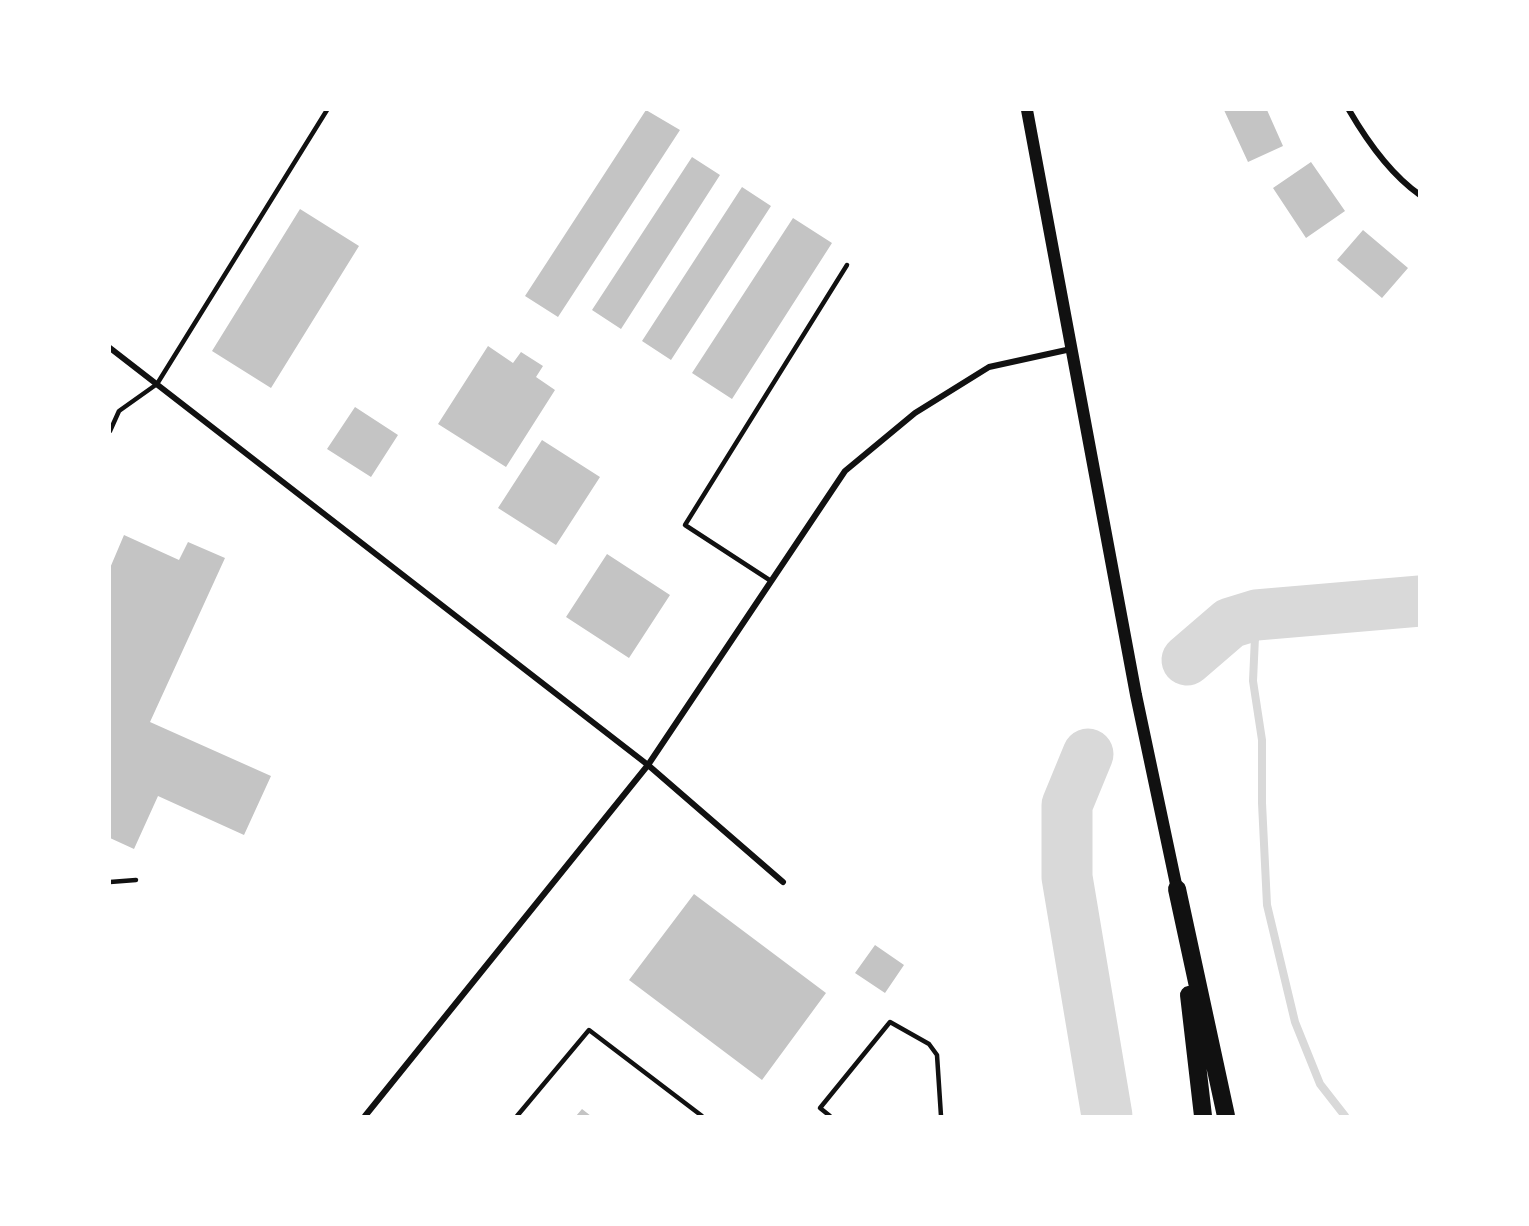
<!DOCTYPE html>
<html>
<head>
<meta charset="utf-8">
<style>
  body { margin:0 }
  #map { position:relative; width:1529px; height:1226px; overflow:hidden; background:#fff; font-family:"Asap Condensed",sans-serif }
  canvas { display:block }
  .frame { position:absolute; inset:0; border:111px solid #fff; pointer-events:none }
</style>
</head>
<body>
<div id="map">
<canvas width="1529" height="1226"></canvas>
<div class="frame"></div>
</div>
<script>
const g = document.querySelector('canvas').getContext('2d');
g.lineJoin = 'round';
function trace(path, color, width, dash) { g.strokeStyle = color; g.lineWidth = width; g.lineCap = dash ? 'butt' : 'round'; g.setLineDash(dash || []); g.stroke(path); }
function fillPath(path, color) { g.fillStyle = color; g.fill(path, 'evenodd'); }
trace(new Path2D(`
  M1256,615l-3,66 9,59v63l5,102 28,117 25,62 25,32`), '#d9d9d9', 8);
trace(new Path2D(`
  M1187,660l43,-37 26,-8 164,-14
  M1088,754l-21,51v72l40,239`), '#d9d9d9', 51);
fillPath(new Path2D(`
  M646,110l34,20 -122,187 -33,-21z
  M1224,110h43l16,36 -35,16z
  M692,157l28,18 -99,154 -29,-19z
  M1311,162l34,49 -39,27 -33,-50z
  M742,187l29,19 -100,154 -29,-19z
  M300,209l59,37 -88,142 -59,-37z
  M793,218l39,25 -100,156 -40,-26z
  M1363,230l45,38 -26,30 -45,-38z
  M488,346l25,17 8,-11 22,14 -7,11 19,13 -49,77 -68,-43z
  M355,407l43,28 -27,42 -44,-28z
  M542,440l58,37 -44,68 -58,-37z
  M124,535l55,25 9,-18 37,16 -75,164 121,54 -27,59 -86,-39 -24,53 -24,-11v-270z
  M607,554l63,41 -41,63 -63,-41z
  M694,894l132,99 -64,87 -133,-100z
  M875,945l29,20 -19,28 -30,-20z
  M582,1109l9,7h-15z`), '#c4c4c4');
trace(new Path2D(`
  M110,431l9,-20 38,-27 170,-274
  M771,581l-86,-56 162,-260
  M110,882l26,-2
  M517,1116l72,-86 113,86
  M830,1116l-10,-8 70,-86 39,22 8,11 4,61`), '#111', 4.5);
trace(new Path2D(`
  M1349,110c18,31 41,64 71,85
  M110,348l538,417 135,117
  M365,1116l283,-351 197,-294 70,-58 74,-46 82,-18`), '#111', 6);
trace(new Path2D(`
  M1027,110l109,585 41,194`), '#111', 12);
trace(new Path2D(`
  M1177,889l49,227
  M1189,995l14,121`), '#111', 18);
</script>
</body>
</html>
